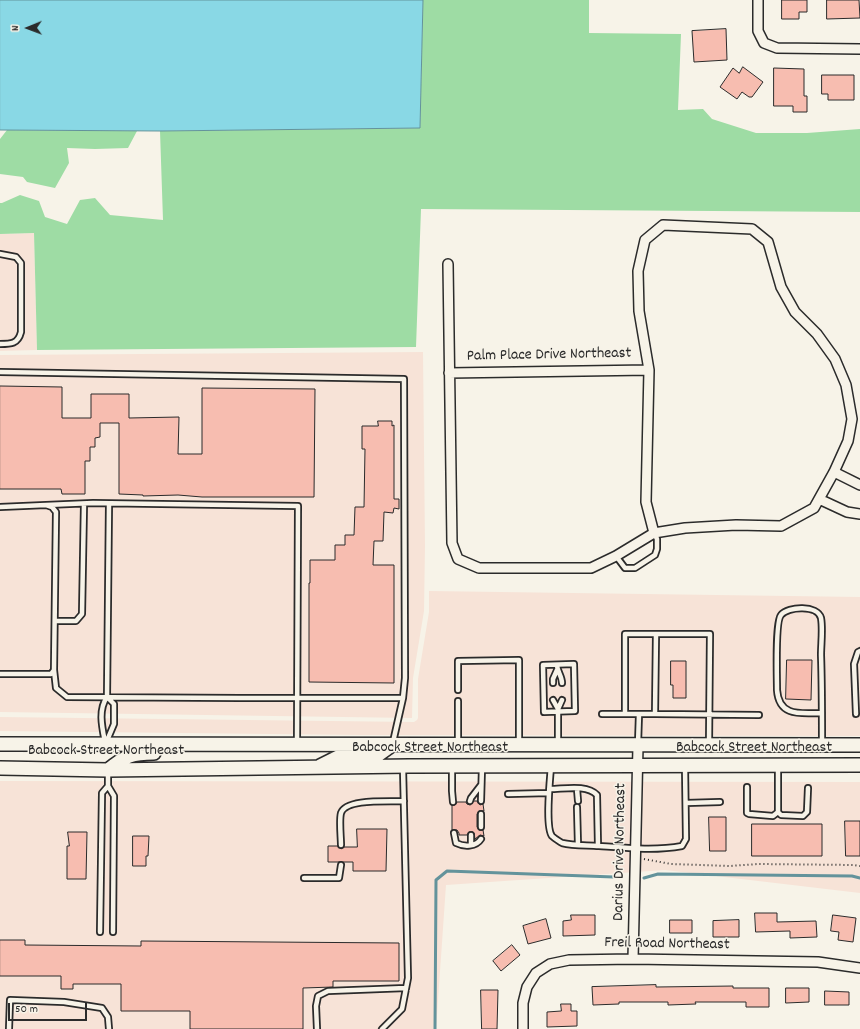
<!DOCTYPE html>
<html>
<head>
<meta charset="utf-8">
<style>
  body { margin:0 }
  #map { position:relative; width:860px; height:1029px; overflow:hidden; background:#f7f3e8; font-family:Dekko,sans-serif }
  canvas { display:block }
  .north { position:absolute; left:8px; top:8px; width:40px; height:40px; -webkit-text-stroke:3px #f7f3e8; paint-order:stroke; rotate:269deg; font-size:11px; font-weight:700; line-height:16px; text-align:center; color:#2b2b2b }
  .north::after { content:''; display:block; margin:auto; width:14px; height:18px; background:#2b2b2b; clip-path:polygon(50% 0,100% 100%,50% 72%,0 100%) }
  .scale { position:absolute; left:8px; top:1003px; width:79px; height:18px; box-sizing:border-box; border:2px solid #2b2b2b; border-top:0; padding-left:5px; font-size:12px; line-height:14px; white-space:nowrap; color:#2b2b2b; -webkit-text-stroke:3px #f7f3e8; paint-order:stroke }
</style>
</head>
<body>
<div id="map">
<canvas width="860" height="1029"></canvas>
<div class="north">N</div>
<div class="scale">50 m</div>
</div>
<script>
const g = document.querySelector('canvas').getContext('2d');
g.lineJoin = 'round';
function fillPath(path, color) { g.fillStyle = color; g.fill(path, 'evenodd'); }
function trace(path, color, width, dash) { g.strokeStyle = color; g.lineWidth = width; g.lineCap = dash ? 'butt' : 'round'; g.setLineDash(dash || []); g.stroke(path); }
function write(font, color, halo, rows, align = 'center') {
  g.font = font + ' Dekko,sans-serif'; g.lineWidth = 3; g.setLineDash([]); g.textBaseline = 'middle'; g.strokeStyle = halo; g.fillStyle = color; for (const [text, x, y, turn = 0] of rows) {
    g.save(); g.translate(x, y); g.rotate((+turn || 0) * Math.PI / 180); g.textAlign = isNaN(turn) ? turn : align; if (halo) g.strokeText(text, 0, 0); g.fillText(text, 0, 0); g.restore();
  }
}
fillPath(new Path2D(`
  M34,233l3,117 -37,1v-117z
  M423,352l2,194 -1,65 -11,67 -1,40 -412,-6v-357z
  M429,591l431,6v139l-499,-1 -361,-4v-14l414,5 3,-2 1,-2v-39l11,-67z
  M0,781l860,1v111l-195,-23 -219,15 -10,144h-436z`), '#f7e3d7');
fillPath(new Path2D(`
  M423,0h166v33l92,1 -3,76 25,-1 9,10 44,14h51l53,-4v83l-439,-3 -5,138 -379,3 -3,-117 -34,1v-31h2l18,-8 19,6 6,16 22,7 13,-24 15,-2 15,17 53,5 -3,-89 260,-3z
  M7,130l130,1 -9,17 -33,1 -28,-1 2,15 -14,25 -28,-6 -4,-5 -23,-3v-35z`), '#9edca4');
const water = new Path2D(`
  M0,0h423l-3,128 -260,3 -160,-1z`);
fillPath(water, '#89d8e5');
trace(water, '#63939b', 1);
trace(new Path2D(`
  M644,878l14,-4 194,2 8,2
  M435,1029l1,-149 11,-9 167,6`), '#63939b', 3);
const building = new Path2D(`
  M782,0h25v12h-8v7h-17z
  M827,0h32l1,18 -33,1z
  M726,29l1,31 -33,2 -2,-31z
  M743,67l20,15 -11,15h-3l-7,-5 -5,7 -17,-12 13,-19 6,5z
  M774,68l30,1v27h3v16h-14v-6h-19z
  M822,75h32v25h-26v-6h-6z
  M0,386l62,1v31h29v-24h38v24l50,-1 -1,37h24v-66l113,1 -1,108h-112l-24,-2 -35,1v-1l-24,-1v-71h-19v14l-5,1v9h-5v14h-5v33h-23l-1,-5h-61z
  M378,421h14v5l2,-1v74h5v10l-5,-1 -1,5 -9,-1 -1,29h-9l-1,24h21v118l-85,-1v-99h1v-23h25v-15h10v-10h9l1,-28h9l1,-58h-3v-23h16z
  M787,660h25l-1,40 -25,-1z
  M671,661h15v37h-13v-13h-2z
  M474,801h3l3,4 3,-1 1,7h-5l-2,3v13l2,3h4l1,6 -4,-1 -5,4 -1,-6 -1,-1h-4l-2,3h-8v-2l-2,-3h-5v-25h3l2,-3h9l1,2 3,1z
  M709,817h17v34h-16z
  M845,821h15v35h-14z
  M752,824h70v32h-70z
  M357,829h30l-1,42h-33v-9h-25v-16h10l3,3 3,-2h13z
  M68,832h19l-1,47h-19v-33h2z
  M133,836h16l-1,20h-2v10h-13z
  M755,913h22v9l39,-1 1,16 -27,1v-7l-34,1z
  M571,915h24v20l-32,1v-15l8,-1z
  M833,915l23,3 -3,24 -15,-2 1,-8 -8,-1z
  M546,919l5,19 -23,6 -5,-18z
  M670,920h22v13h-22z
  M739,920v17h-26v-16z
  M0,940h25v5l116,1v-5l258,2v38h-66v6l-30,1v41h-113v-18h-69v-27h-48v5h-12v-13h-61z
  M512,945l8,10 -19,16 -8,-10z
  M656,985v2l77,-1v2h36v19h-23v-5h-51l1,2 -28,1v-3h-49v2l-26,1 -1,-18z
  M786,988h23v14l-23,1z
  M481,990h17l-1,39h-15z
  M825,991l24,1v13h-24z
  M561,1004h10v7h6v15l-30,1v-15l14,-1z`);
fillPath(building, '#f7bdb0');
trace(building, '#2b2b2b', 1);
const lane = new Path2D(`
  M0,254l16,3 5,6v69c-3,12 -10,12 -21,12
  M0,372l404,7 1,299 -2,20 -10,44
  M46,505l47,-2 205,3 -1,237
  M0,507l46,-2 6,2 4,5 -2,158 -3,4h-51
  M616,556l9,12h10l20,-13 2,-6v-10l-3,-6
  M56,621h20l6,-7 2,-110
  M574,664l1,47 -31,1 -1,-47z
  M557,665c0,6 5,11 5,18
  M54,670l2,18 11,9 173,1h163
  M553,683v-4l4,-9
  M458,690v-29l61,-1v84
  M553,700l5,9v35
  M458,701v42
  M558,709l4,-9
  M822,713c-20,0 -43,5 -45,-23 0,-13 -2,-68 4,-75 7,-9 37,-10 40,3 2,11 0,26 0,37 1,29 1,59 1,88
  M602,714h53l1,-80h54l-1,110
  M625,714v-80h31
  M655,714l104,1
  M856,714l-2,-50 4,-12 2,-1
  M105,742c-3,-15 -7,-32 2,-45l2,-193
  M106,743l8,-19v-20l-7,-7
  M638,744l1,-30
  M551,766c-1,14 -6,61 1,70 3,3 7,5 10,7 12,3 25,2 37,3 27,2 56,5 83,0l4,-7 -1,-73
  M452,767v24l1,11
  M108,772v14l6,10 -1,136
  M747,787v26l2,1 24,2 5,-4v-46
  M550,789c14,0 37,-5 47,6l1,51
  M577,789l1,12
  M508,794l41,-1
  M470,801l1,-3 10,-13
  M481,801l1,-34
  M686,803l34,-1
  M577,807l1,38
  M778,812l3,3 22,1 4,-4 1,-24
  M481,814v13
  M454,833l2,10c8,4 20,4 25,-4
  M471,835v10
  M341,845c0,-7 -2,-25 0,-32 5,-15 49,-11 63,-12
  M304,878h35l2,-13
  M100,932l2,-139 6,-7
  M9,1029l1,-29 54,2 38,6 6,9 1,12
  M317,1029l-1,-23 2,-10 10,-5 78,-3
  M382,1029l20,-20 6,-31 -5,-210`);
const street = new Path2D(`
  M758,0v31l6,12 13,5 83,1
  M663,225l89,4 16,13 13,45 14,25 22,22 18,25 11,26 6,34 -4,22 -14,31 -20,36 -33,18 -45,-1 -51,3 -31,5 -8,-31 3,-132 -10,-59 -1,-40 7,-31z
  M448,264l4,279 6,16 21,9h112l25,-12 38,-23
  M449,373l200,-3
  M834,472l26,13
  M819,499l28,13 13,2
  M633,959l5,-213
  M523,1029v-26l4,-16 9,-14 14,-9 19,-4 64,-1 185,3 42,6`);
const secondary = new Path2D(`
  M0,744l860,1
  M320,766l18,-9 40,-2 14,-10
  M0,768l108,2 301,-4 451,-1
  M108,770c17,-14 24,-17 46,-17`);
trace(lane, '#2b2b2b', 8);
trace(street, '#2b2b2b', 12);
trace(secondary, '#2b2b2b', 16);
trace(new Path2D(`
  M644,859l27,5 59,2 28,-2 95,1 7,1`), '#2b2b2b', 2, [1, 3]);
trace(lane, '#f7f3e8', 4.5);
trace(street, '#f7f3e8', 9);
trace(secondary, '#f7f3e8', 13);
write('16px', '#2b2b2b', '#f7f3e8', [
  ["Palm Place Drive Northeast",549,356,-1],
  ["Babcock Street Northeast",430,749],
  ["Babcock Street Northeast",754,749],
  ["Babcock Street Northeast",106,752],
  ["Darius Drive Northeast",621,852,-89],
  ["Freil Road Northeast",667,945,1]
]);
</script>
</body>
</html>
